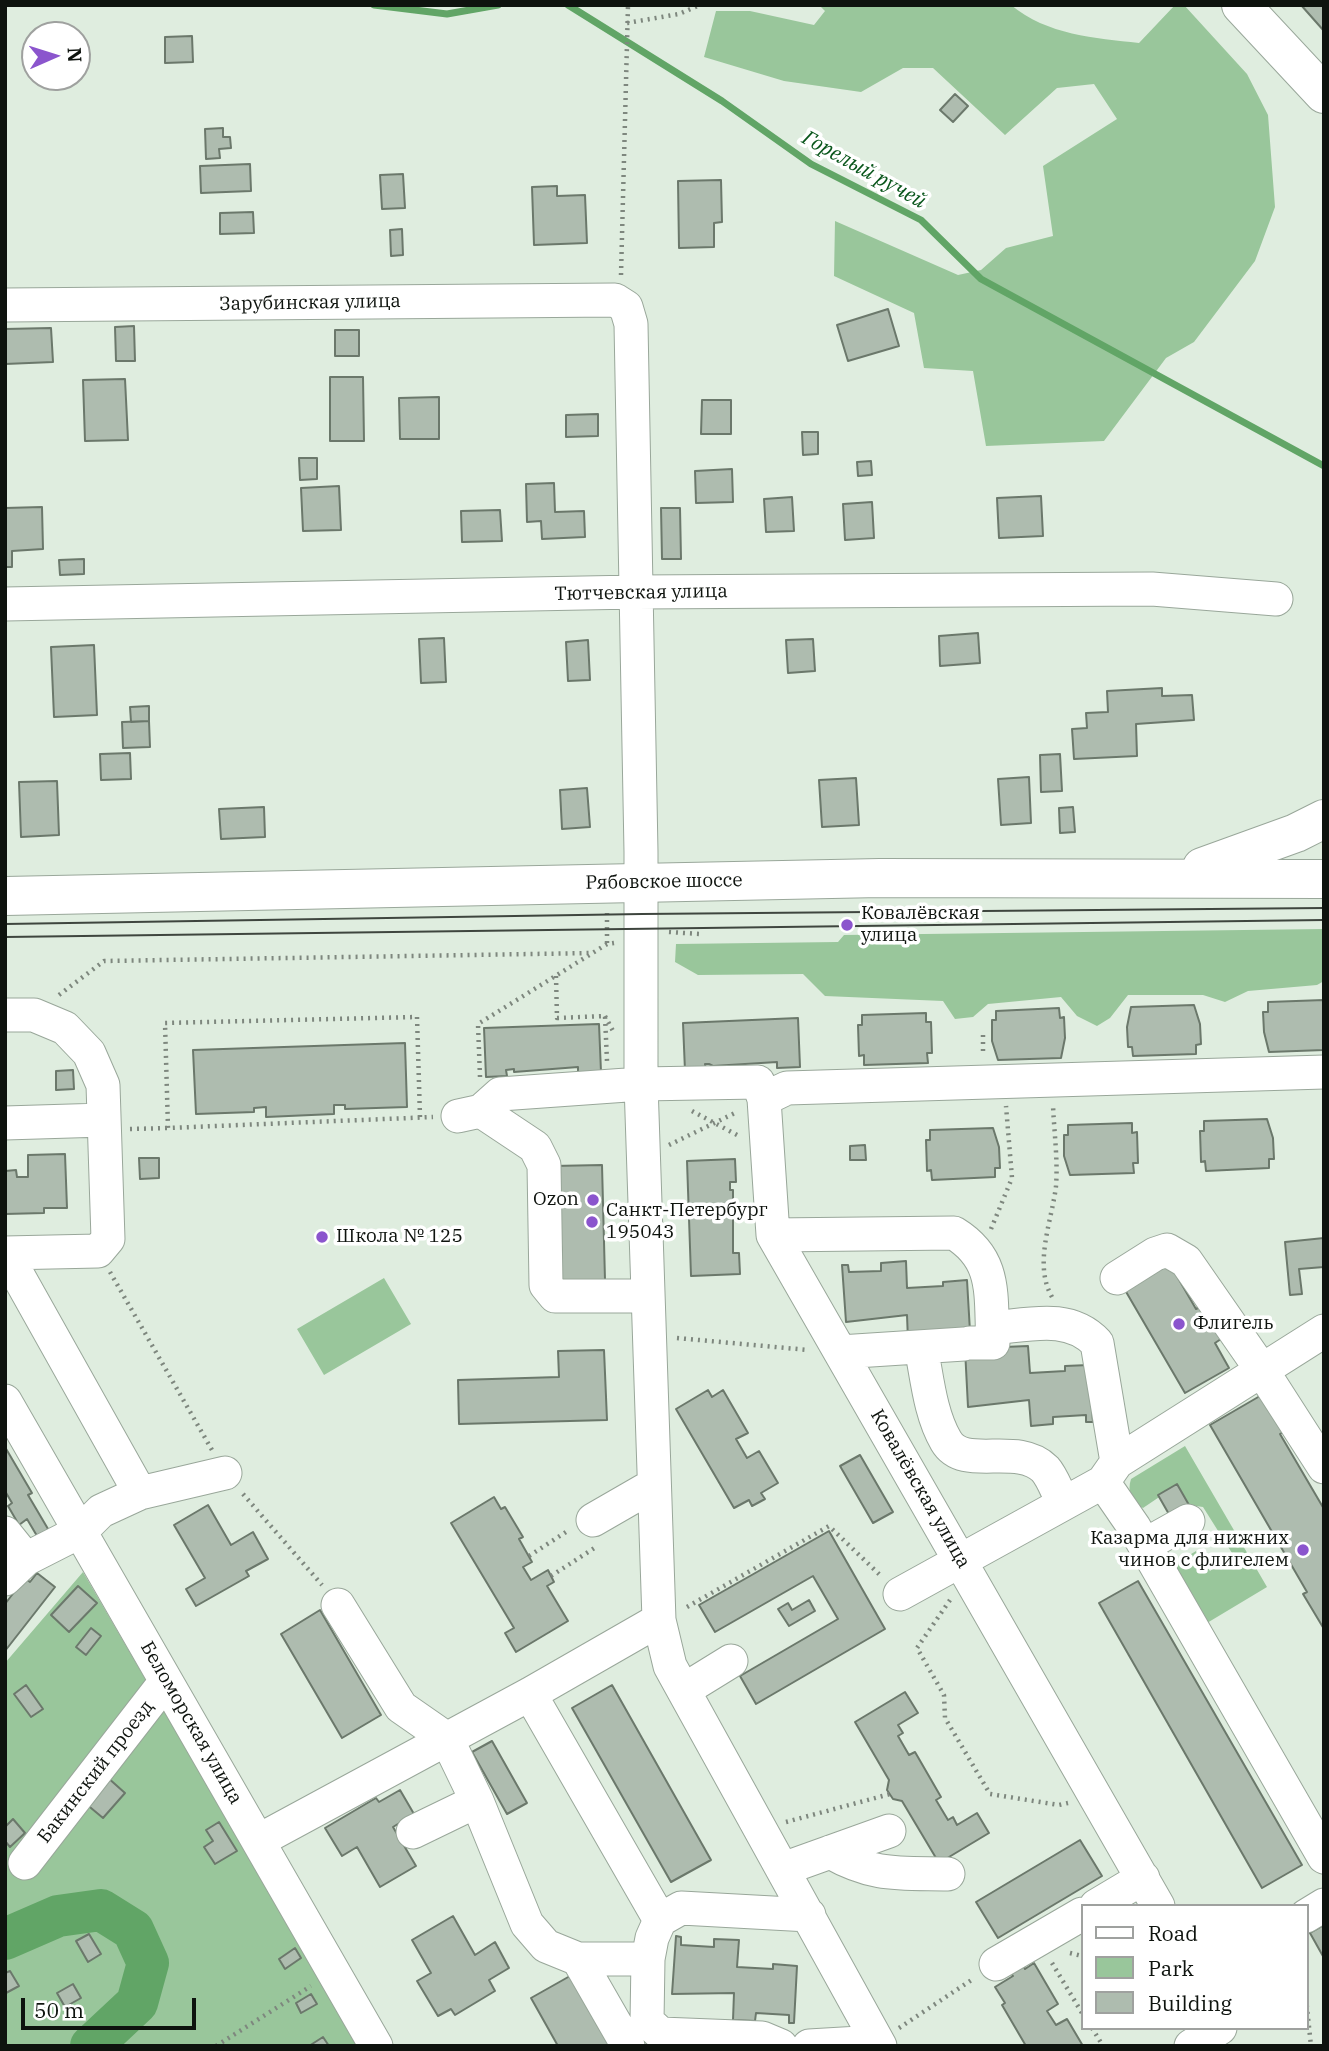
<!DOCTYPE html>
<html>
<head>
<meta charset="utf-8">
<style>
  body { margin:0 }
  #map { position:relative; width:1329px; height:2051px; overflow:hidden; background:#dfeddf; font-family:"IBM Plex Serif",serif }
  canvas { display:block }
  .frame { position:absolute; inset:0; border:7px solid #0e130e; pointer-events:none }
  .legend { position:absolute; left:1081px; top:1904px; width:228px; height:126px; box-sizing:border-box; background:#fff; border:2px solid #9fa19f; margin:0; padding:9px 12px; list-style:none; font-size:21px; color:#0e130e }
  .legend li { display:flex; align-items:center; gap:14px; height:35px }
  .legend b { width:35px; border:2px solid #9fa19f }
  .north { position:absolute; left:21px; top:21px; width:70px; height:70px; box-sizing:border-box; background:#fff; border:2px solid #9fa19f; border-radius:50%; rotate:87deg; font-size:19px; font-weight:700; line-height:28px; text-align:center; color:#0e130e }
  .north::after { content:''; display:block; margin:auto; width:24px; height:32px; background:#8b55cd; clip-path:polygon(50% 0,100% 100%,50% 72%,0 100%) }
  .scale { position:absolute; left:21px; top:1998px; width:175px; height:32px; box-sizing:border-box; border:4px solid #0e130e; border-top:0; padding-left:9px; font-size:21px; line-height:24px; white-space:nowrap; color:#0e130e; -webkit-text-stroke:5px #fff; paint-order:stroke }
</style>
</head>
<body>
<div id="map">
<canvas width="1329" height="2051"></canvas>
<div class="frame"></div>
<ul class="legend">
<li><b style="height:9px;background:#fff"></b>Road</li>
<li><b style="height:19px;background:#99c69b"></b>Park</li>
<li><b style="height:19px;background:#aebcaf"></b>Building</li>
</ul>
<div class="north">N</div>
<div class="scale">50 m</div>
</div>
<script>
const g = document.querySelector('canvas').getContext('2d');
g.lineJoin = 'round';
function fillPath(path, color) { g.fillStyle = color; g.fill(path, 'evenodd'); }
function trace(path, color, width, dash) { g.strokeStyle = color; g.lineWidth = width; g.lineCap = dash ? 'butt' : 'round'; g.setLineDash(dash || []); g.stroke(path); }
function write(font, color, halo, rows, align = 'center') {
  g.font = font + ' "IBM Plex Serif",serif'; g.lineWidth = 7; g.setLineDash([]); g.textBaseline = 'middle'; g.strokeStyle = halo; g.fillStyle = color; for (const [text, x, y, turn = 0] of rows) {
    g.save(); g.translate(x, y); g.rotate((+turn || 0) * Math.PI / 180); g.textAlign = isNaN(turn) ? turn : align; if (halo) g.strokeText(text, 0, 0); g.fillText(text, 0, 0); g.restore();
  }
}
fillPath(new Path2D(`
  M819,5h192c36,30 84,33 128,38l36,-38h9l63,69 21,41 7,92 -20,54 -61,81 -28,16 -62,83 -118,5 -13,-75 -49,-3 -10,-55 -80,-37 1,-55 123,54 23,-5 25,-22 47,-12 -10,-70 74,-47 -23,-35 -37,4 -52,47 -72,-67h-30l-42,24 -77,-11 -80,-24 12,-46h34l64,14 11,-14z
  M1324,929v52l-7,4 -69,6 -23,11 -22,-7h-75l-18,23 -13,8 -20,-10 -16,-19 -73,7 -15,13 -18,2 -12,-18 -118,-5 -22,-22 -105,1 -23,-13 1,-18 162,-2 6,-7z
  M384,1278l27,46 -87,51 -27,-46z
  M1185,1446l82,141 -65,39 -27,-62 21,-13 14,20 22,-18 -29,-46 -14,-2 -12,-20 -34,23c-12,-6 -16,-17 -12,-29z
  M83,1572l247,424 29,50h-354v-383z`), '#99c69b');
trace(new Path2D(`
  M374,5l73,9 51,-9
  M568,5l154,96 89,63 110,56 60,59 343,187`), '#61a566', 7);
trace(new Path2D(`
  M5,1939l53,-23 43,-6 32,20 15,33 -11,40 -46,43`), '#61a566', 42);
const building = new Path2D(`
  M1301,5h23v26z
  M192,36l1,26 -28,1v-26z
  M955,94l13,12 -15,16 -13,-12z
  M223,128v9h7l1,11 -12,1 1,9 -14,1 -1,-30z
  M250,164l1,27 -50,2 -1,-27z
  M403,174l2,34 -23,1 -2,-34z
  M721,180l1,42 -8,1v24l-35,1 -1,-67z
  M557,186v10l28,-1 2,48 -53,2 -2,-58z
  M253,212l1,21 -34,1v-21z
  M402,229l1,26 -12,1 -1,-26z
  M888,309l11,37 -51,15 -11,-36z
  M134,326l1,35h-19l-1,-34z
  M51,328l2,34 -48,2v-35z
  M335,330h24v26h-24z
  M330,377h33l1,64h-34z
  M125,379l3,61 -43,1 -2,-61z
  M439,397v42h-39l-1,-41z
  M702,400h29v34h-30z
  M598,414v22l-32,1v-22z
  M802,432h16v22l-15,1z
  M299,458h18v21l-17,1z
  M871,461l1,14 -14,1 -1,-14z
  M732,469l1,33 -37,1 -1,-32z
  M554,483l1,29 29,-1 1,26 -43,2 -1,-18 -14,1 -1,-38z
  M339,486l2,44 -38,1 -2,-43z
  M1041,496l2,40 -44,2 -2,-40z
  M792,497l2,34 -28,1 -2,-33z
  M872,502l2,36 -29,2 -2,-36z
  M42,507l1,42 -31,2v16h-7v-59z
  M661,508h19l1,51h-19z
  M500,510l2,31 -40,1 -1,-31z
  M84,559v15l-24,1 -1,-15z
  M978,633l2,30 -40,3 -1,-30z
  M444,638l2,44 -25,1 -2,-44z
  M813,639l2,32 -27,2 -2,-33z
  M588,640l2,40 -22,1 -2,-39z
  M94,645l3,70 -43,2 -3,-70z
  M1162,688v8l30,-1 2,25 -58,4 1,32 -63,3 -2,-30 15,-1 -1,-15 22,-1 -1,-21z
  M149,706v15l-18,1 -1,-15z
  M149,721l1,26 -27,1 -1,-26z
  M130,753l1,26 -30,1 -1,-26z
  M1060,754l2,37 -21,1 -1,-37z
  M1029,777l2,46 -30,2 -3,-46z
  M856,778l3,47 -37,2 -3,-47z
  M57,781l2,54 -38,2 -2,-55z
  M587,788l3,39 -28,2 -2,-39z
  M264,807l1,30 -44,2 -2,-30z
  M1073,807l2,25 -15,1 -1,-25z
  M1324,1000v50l-55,2 -5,-20 -1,-20h5v-10z
  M1194,1005l6,19 1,20 -5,1v9l-63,2 -1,-9h-4l-1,-20 4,-20z
  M1059,1008l1,10 4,-1 1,21 -4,20 -63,2 -6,-19v-21h4v-9z
  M926,1013v9h5l1,31h-5l1,10 -64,2v-10l-5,1 -1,-31h4v-10z
  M798,1018l2,49 -23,1v-6l-64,4 -4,-2h-4l1,6 -21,1 -2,-48z
  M599,1024l2,48 -23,1v-6l-64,5v-3l-8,1 1,6 -21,1 -2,-49z
  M405,1043l2,64 -62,2v-4h-11v9l-68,3v-10l-12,1v4l-58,2 -3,-64z
  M73,1070l1,19 -18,1v-19z
  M1267,1119l6,19 1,21h-5v9l-63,3 -1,-10 -4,1 -1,-31h4v-10z
  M1132,1123v10l5,-1 1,31h-5l1,10 -64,2 -6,-19v-21h4v-10z
  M993,1128l6,19 1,21h-5v9l-63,3 -1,-10 -4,1 -1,-31h4v-10z
  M865,1145l1,15h-16v-14z
  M65,1154l2,54h-23v5l-39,1v-43l11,-1 1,7h11v-22z
  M139,1158h20v20l-19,1z
  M735,1159l1,23h-6v8h3v63h6l1,21 -49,2 -4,-115z
  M602,1165l3,115 -48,1 5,-27 -9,-88z
  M1324,1238v29l-25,2 3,25 -12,1 -5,-53z
  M906,1261l1,27 36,-2v-4l24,-2 4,69 -63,-8 -1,-26 -61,7 -4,-57h6l1,7 32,-1v-8z
  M1170,1264l26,45 6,-3 19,33 -6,4 14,25 -44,25 -60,-103z
  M1028,1346l2,27 35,-2v-5l24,-1 4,57h-7v-7l-33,2v7l-22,2 -2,-26 -61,7 -3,-58 6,8 33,-2v-8z
  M604,1350l3,70 -148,4 -1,-44 101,-3 -1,-26z
  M1272,1389l22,37 -14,8 44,75v120l-21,-35 4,-2 -97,-167z
  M708,1390l4,7 11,-7 25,43 -12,6 11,19 12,-7 19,32 -17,10 4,6 -13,7 -3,-6 -15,8 -58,-99z
  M5,1447l27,46 -4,2 23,39 -11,7 -13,-22 -8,6 -11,-19 4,-3 -7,-12z
  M860,1455l33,57 -20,11 -33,-57z
  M1177,1484l12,21 -19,11 -12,-21z
  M494,1497l7,12 4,-2 18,30 -4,2 13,23 -9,5 8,13 17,-10 6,12 -7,4 21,35 -52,31 -11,-19 9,-5 -63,-105z
  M208,1505l23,40 22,-13 15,27 -22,12 3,5 -53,30 -10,-17 19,-11 -31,-53z
  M829,1531l56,98 -129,75 -16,-28 98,-57 -25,-43 -98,56 -16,-27z
  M37,1573l18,14 -50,64v-47l20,-26 5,4z
  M1138,1581l164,284 -40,23 -163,-285z
  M78,1586l19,17 -28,29 -18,-17z
  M809,1600l6,11 -26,15 -11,-17 10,-6 4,7z
  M320,1610l61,105 -39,23 -61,-104z
  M91,1628l10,8 -15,19 -10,-8z
  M26,1685l17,24 -12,8 -17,-23z
  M612,1685l99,175 -40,22 -99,-174z
  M905,1692l13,21 -20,12 5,8 -5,3 11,19 6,-3 26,45 -5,3 12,20 5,-3 4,8 20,-12 12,20 -50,30 -37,-62 -9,-2 -6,-9 2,-10 -34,-58z
  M492,1741l35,62 -20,11 -35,-62z
  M107,1777l18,16 -22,25 -18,-15z
  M400,1790l14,24 -21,13 23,39 -36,21 -23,-40 -15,9 -17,-28 51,-30 3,4z
  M13,1819l12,14 -15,14 -5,-6v-14z
  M219,1822l18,29 -22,13 -11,-17 9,-6 -7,-11z
  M1080,1840l22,36 -104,62 -22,-36z
  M453,1916l22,39 20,-13 14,26 -20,12 6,11 -40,24 -4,-6 -13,7 -21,-35 14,-8 -19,-33z
  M1324,1925v33l-14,-25z
  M89,1934l12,20 -13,8 -12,-21z
  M676,1936l5,1v8l33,2v-8l25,1 -2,27 36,2v-5l24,2 -3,57h-5v-8l-33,-2 -1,8 -22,-1 1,-27 -62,1z
  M295,1948l6,10 -16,11 -6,-10z
  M1021,1961l4,8 9,-6 24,41 -11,7 9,14 11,-6 16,27h-57l-24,-41 3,-2 -10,-16 18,-11 -5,-7z
  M10,1971l9,15 -13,7 -1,-20z
  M570,1976l40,70h-52l-27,-48z
  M73,1984l8,14 -16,9 -8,-14z
  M311,1994l6,10 -16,9 -5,-10z
  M323,2037l6,9h-20z`);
fillPath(building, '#aebcaf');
trace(building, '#6b786b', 2);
const minor = new Path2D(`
  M5,305l610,-5 11,7 5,17 10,528v232l117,-2 6,17 9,136 385,671
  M5,604l631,-12 516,-3 124,10
  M5,1015h29l31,13 24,25 14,32 5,154 -10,12 -93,2
  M764,1099l23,-11 537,-16
  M481,1111l54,36 9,18 2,120 9,11h93
  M458,1116l23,-5 19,-17 141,-10 18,536 11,46 210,380
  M5,1123l99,-3
  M773,1235l181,-2c44,27 36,63 39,110h-23
  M6,1254l134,239
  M1117,1278l38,-24 12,-4 19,11 75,108 63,98
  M992,1328c37,-3 77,-15 105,15l20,119
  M921,1347c6,30 9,67 25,94 18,31 70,0 99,28 8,9 12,23 18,33
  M840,1352l124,-8
  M5,1401l371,645
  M1103,1482l14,-20 207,-131
  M593,1520l59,-34
  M5,1533l21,26
  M1145,1545l43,-24
  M5,1579l21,-20 55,-28 20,-20 39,-18 85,-20
  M900,1594l203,-112 31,45 190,330
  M338,1605l63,102 46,32 30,62 50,123 19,22 32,13h70
  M684,1690l47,-29
  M530,1694l130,226
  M413,1832l64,-31
  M258,1841l272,-147 129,-74
  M830,1852c44,25 69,21 118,22
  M25,1863l141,-182
  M783,1869l106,-38
  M1096,1906l47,-28
  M1306,1916l18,-11
  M578,1959l50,87
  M996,1964l86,-50
  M781,2046l-19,-8 -101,-4 -14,-13 1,-62 4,-21 8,-18 21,-12 128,7
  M809,2046l68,-4
  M1191,2046l29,-18`);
const major = new Path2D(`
  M1241,5l83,89
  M1202,867l94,-34 28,-14
  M5,896l875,-18 444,1`);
trace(minor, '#99a79a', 35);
trace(major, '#99a79a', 40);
trace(new Path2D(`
  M627,23l52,-9 21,-9
  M621,275l7,-270
  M607,913v31
  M669,932l31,2
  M556,976l1,42 48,-2 2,45
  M59,995l45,-34 489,-8
  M605,1016l8,15
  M983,1035v20
  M480,1077l-2,-53 129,-80 7,-1
  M692,1111l47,25
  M420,1117l-3,-100 -252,6 3,105 265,-11
  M130,1129l38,-1
  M669,1145l68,-33
  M991,1229l21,-51 -6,-72
  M110,1272l102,178
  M1052,1297c-19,-33 0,-76 4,-111 2,-26 -2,-55 -3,-81
  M677,1338l131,12
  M243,1494l79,91
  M529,1556l40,-26
  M551,1576l45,-29
  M950,1600l-33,48 27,47 1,23 45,76 69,11 9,-2
  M687,1607l142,-81 52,50
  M786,1822l104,-28
  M1070,1953l12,3
  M1052,1963l30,50
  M1306,1998l5,48
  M899,2028l74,-49
  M1092,2028l11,18
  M216,2046l95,-60`), '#7e877e', 4.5, [2, 5]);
trace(minor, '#fff', 33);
trace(major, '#fff', 38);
trace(new Path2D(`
  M5,924l637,-10 682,-6
  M5,937l1319,-17`), '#3e453e', 2);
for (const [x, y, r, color] of [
  [847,925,7,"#8b55cd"],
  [593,1200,7,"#8b55cd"],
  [592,1222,7,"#8b55cd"],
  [322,1237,7,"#8b55cd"],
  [1179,1324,7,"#8b55cd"],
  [1303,1550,7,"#8b55cd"]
]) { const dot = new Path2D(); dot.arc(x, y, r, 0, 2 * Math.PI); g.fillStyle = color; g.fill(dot); trace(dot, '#fff', 2.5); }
write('19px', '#0e130e', '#fff', [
  ["Зарубинская улица",310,303,-1],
  ["Тютчевская улица",641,593,-1],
  ["Рябовское шоссе",664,882,-1],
  ["Ковалёвская улица",920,1489,60],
  ["Беломорская улица",191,1723,60],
  ["Бакинский проезд",96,1772,-52]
]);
write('19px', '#0e130e', '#fff', [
  ["Ковалёвская",861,914],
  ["улица",861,936],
  ["Ozon",579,1200,"right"],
  ["Санкт-Петербург",606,1211],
  ["195043",606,1233],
  ["Школа № 125",336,1237],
  ["Флигель",1193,1324],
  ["Казарма для нижних",1289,1539,"right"],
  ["чинов с флигелем",1289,1561,"right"]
], 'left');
write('italic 21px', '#09561b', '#fff', [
  ["Горелый ручей",864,170,29]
]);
</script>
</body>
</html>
